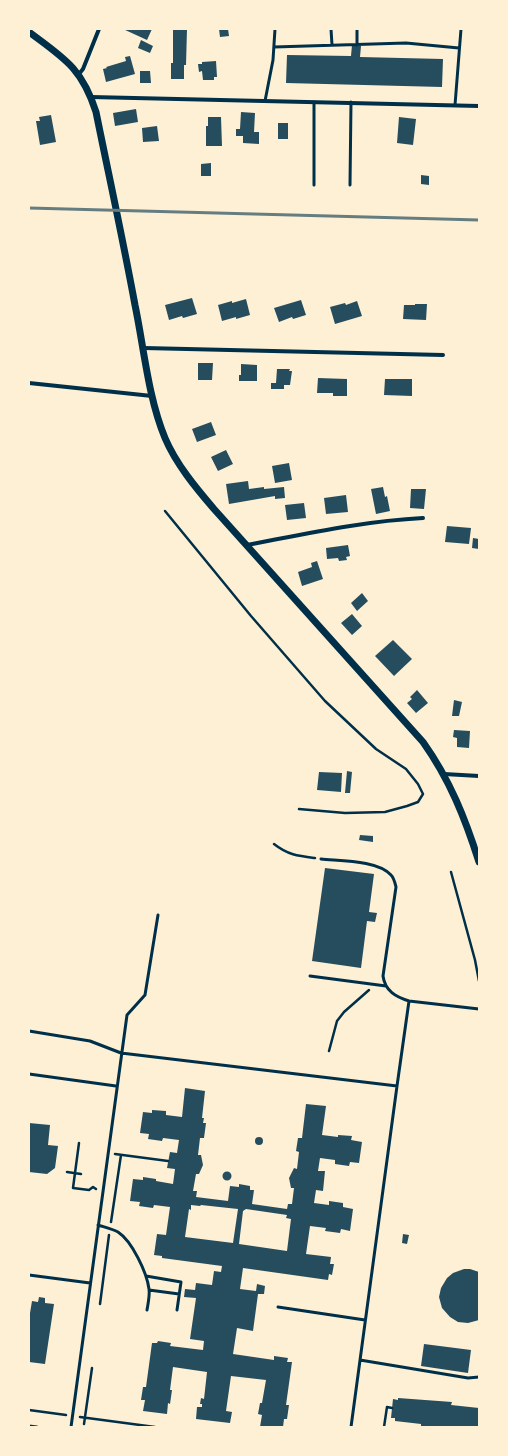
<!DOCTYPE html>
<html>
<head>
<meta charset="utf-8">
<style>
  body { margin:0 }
  #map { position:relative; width:508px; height:1456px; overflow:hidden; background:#fdf0d5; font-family:Cabin,sans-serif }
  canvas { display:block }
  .frame { position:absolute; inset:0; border:30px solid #fdf0d5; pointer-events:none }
</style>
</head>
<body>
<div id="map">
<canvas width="508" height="1456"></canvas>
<div class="frame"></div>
</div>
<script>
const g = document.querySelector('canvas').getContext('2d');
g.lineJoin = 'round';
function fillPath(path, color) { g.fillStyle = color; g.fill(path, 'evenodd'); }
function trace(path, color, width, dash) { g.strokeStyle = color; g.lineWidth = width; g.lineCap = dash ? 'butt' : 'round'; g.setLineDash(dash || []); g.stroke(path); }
fillPath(new Path2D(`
  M123,29h29l-5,11z
  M173,29h14l-1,36h-2v14h-13v-16h2z
  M219,29h9l1,7 -9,1z
  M141,40l12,6 -3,7 -12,-5z
  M352,45l9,1 -1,11 83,2 -1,28 -156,-4 1,-28 64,1z
  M130,56l5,18 -29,8 -3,-13 4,-1 -1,-1 20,-6 -1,-4z
  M216,61l1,16h-3v3h-11l-1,-9 -3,1 -1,-8h4v-2z
  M140,71h10l1,12h-11z
  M136,109l2,13 -23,4 -2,-13z
  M241,112l14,1 -1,19h5v12l-16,-1v-7h-7v-7h4z
  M51,115l5,27 -16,3 -4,-24h4l-1,-4z
  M208,117h13l1,29h-16v-20h2z
  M399,117l17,2 -3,26 -16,-2z
  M278,123h10v16h-10z
  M157,126l2,15 -16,1 -1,-14z
  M211,163v13h-10v-12z
  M421,175l8,1v9l-8,-1z
  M192,298l5,16 -14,4 -1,-2 -13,4 -4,-15z
  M246,299l4,16 -14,4v-2l-14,4 -4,-16 14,-4v2z
  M301,300l5,15 -13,4 -1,-2 -13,5 -5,-14z
  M357,301l5,15 -27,8 -5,-17 15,-4 1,2z
  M415,304h12l-1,16 -23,-1 1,-14h11z
  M198,363h15l-1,17h-14z
  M241,364l16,1v16h-18v-6h2z
  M277,369h13l-1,2h3l-2,14h-6v4h-13v-6h5z
  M318,378l29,1v17h-14v-3h-16z
  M385,379h27v17l-28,-1z
  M211,422l5,13 -19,7 -5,-13z
  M226,450l7,14 -15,7 -7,-14z
  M289,463l3,17 -17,3 -3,-17z
  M248,481l1,8 15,-2v2l20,-2 1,11 -10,1v-3l-46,8 -3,-20z
  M383,487l2,10 2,-1 3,15 -14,3 -5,-25z
  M411,489h15l-2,20 -14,-1z
  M346,495l2,17 -22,2 -2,-16z
  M304,503l2,15 -19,2 -2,-15z
  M447,526l24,2 -2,16 -24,-2z
  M473,538l6,1v10l-7,-1z
  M348,545l2,11 -4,1 1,3 -8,1 -1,-3 -11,1 -1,-11z
  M317,561l6,18 -21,7 -4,-14 14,-5 -1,-4z
  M362,593l6,8 -11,10 -6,-8z
  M352,614l10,12 -10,9 -11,-12z
  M393,640l19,19 -18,17 -19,-20z
  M417,690l11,13 -12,10 -9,-10 5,-4 -2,-2z
  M454,700l8,2 -3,14h-7z
  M454,730l16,1 -1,17 -12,-1v-9l-4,-1z
  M347,771l5,1 -2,21h-5z
  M319,772l23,1 -1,19 -24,-2z
  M360,835l13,1v6l-14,-2z
  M325,868l49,6 -5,38 8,1 -2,9 -8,-1 -6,47 -49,-7z
  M185,1088l20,3 -3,27h2l-1,5h3l-2,15h-4l-2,17h3l2,10 -4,9h-3l-3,17h4l-1,6 32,4 2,-15 9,1v-3l11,2v4h4l-2,14 35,5 1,-5h4l2,-16h-3l-2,-10 5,-10 3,1 2,-17 -3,-1 2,-13h4l4,-34 20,2 -4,29 16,2v-2l14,1 -1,4 11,2 -3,21 -9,-1 -1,4 -14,-2v-4l-15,-2 -2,13h7l-2,20 -7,-1 -2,13 15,2v-4l14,2v4l10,2 -3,22 -9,-2 -1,4 -15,-2 1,-3 -16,-2 -4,28 25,3 -1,7h4l-2,11 -3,-1 -1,6 -85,-12 -3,21 16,2 1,-7 8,2 -1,8h-6l-5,37 -16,-3 -4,26 41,6v-4l14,2 -1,4h5l-6,43h3l-2,14h-3l-1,8h-23l2,-12 -4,-1 2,-11h2l4,-23 -35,-4 -5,35 6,1 -2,11 -34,-4 1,-12h5v-3h-2l1,-6 3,1 3,-27 -34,-5 -3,23h2l-2,14 -2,-1 -1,11 -24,-3 2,-11h-4l2,-13h3l6,-44h5l1,-2 13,2 -1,3 33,4 1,-9 -14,-2 6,-41 -12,-1 1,-8 10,1 1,-7 16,2 2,-14 7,1 1,-6 -60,-8v-2l-8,-1 3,-21 9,1 4,-28 -16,-2 -1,3 -14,-2 1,-4 -10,-1 3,-22 10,1v-3l13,2v2l17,3 2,-15 -8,-1 3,-16 7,1 2,-13 -16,-2 -1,3 -14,-2 1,-5 -9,-1 3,-21 9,1v-3l14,1v4l16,2zM191,1205l9,1 1,-1 37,4 -5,34 -48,-6 4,-28 2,1zM246,1209l41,6 -1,3 5,1 -4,32 -48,-7 4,-33z
  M29,1123l21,2 -2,20 10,1 -3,22 -8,6 -18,-2z
  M255 1141a4 4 0 1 1 8 0a4 4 0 1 1-8 0Z
  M222.5 1176a4.5 4.5 0 1 1 9 0a4.5 4.5 0 1 1-9 0Z
  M403,1234l6,1 -2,9 -5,-1z
  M464,1269h6l9,3v48l-11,3 -10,-1 -8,-5 -8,-9 -3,-11 2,-9 6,-10 6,-5z
  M39,1297l6,1v5l9,1 -9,60 -16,-2v-43l3,-18 6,1z
  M424,1344l47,6 -3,23 -47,-7z
  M398,1398l54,4 -1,3 28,3v19h-58v-3l-26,-3v-3h-4l2,-19 5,1z`), '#264d5e');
trace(new Path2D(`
  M165,511l86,105 74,85 51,48 30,20 12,15 5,10 -5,8 -11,4 -22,6 -40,1 -46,-4
  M274,844c14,11 24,12 41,14
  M451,872l24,88 4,21
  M329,1051l8,-30 7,-9 25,-22
  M79,1143l-6,45 16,2 4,-3 3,2
  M115,1154l53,7
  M67,1172l14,2
  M111,1222l10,-67
  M100,1304l9,-69
  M29,1410l37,5
  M80,1417l75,10
  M84,1424l8,-56
  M384,1427l3,-20 5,1`), '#003049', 2.5);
trace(new Path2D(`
  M331,29l1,16
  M357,45v-16
  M274,47l132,-4 53,5
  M265,101l8,-41 2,-31
  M314,102v83
  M455,105l6,-76
  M350,185l1,-83
  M321,859c19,2 57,1 70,16 3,3 4,8 5,12l-13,89c2,15 13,21 26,25
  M310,976l76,10
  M29,1031l61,10 31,12 276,33 12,-85 70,8
  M29,1074l87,12
  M98,1225c6,2 14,4 20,7 14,9 29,41 31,57 1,6 -1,15 -2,21
  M29,1275l61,8
  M146,1276l35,6 -4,28
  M149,1290l30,4
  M278,1307l87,13
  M360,1360l108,18 11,-1
  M29,1426l8,1
  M71,1427l56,-412 18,-20 13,-80
  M351,1427l46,-341`), '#003049', 3);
trace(new Path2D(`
  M79,74l4,-5 16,-40
  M91,97l388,9
  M144,348l299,7
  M29,383l123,13
  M247,545c58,-11 116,-24 176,-27
  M444,774l35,2`), '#003049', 4);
trace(new Path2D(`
  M29,32c35,26 53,36 67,80 13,64 27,128 39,193 9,43 13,92 30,133 11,26 31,50 49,71l209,233c27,38 42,76 56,120`), '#003049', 7);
trace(new Path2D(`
  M29,208l450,12`), '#657d81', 3);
</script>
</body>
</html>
